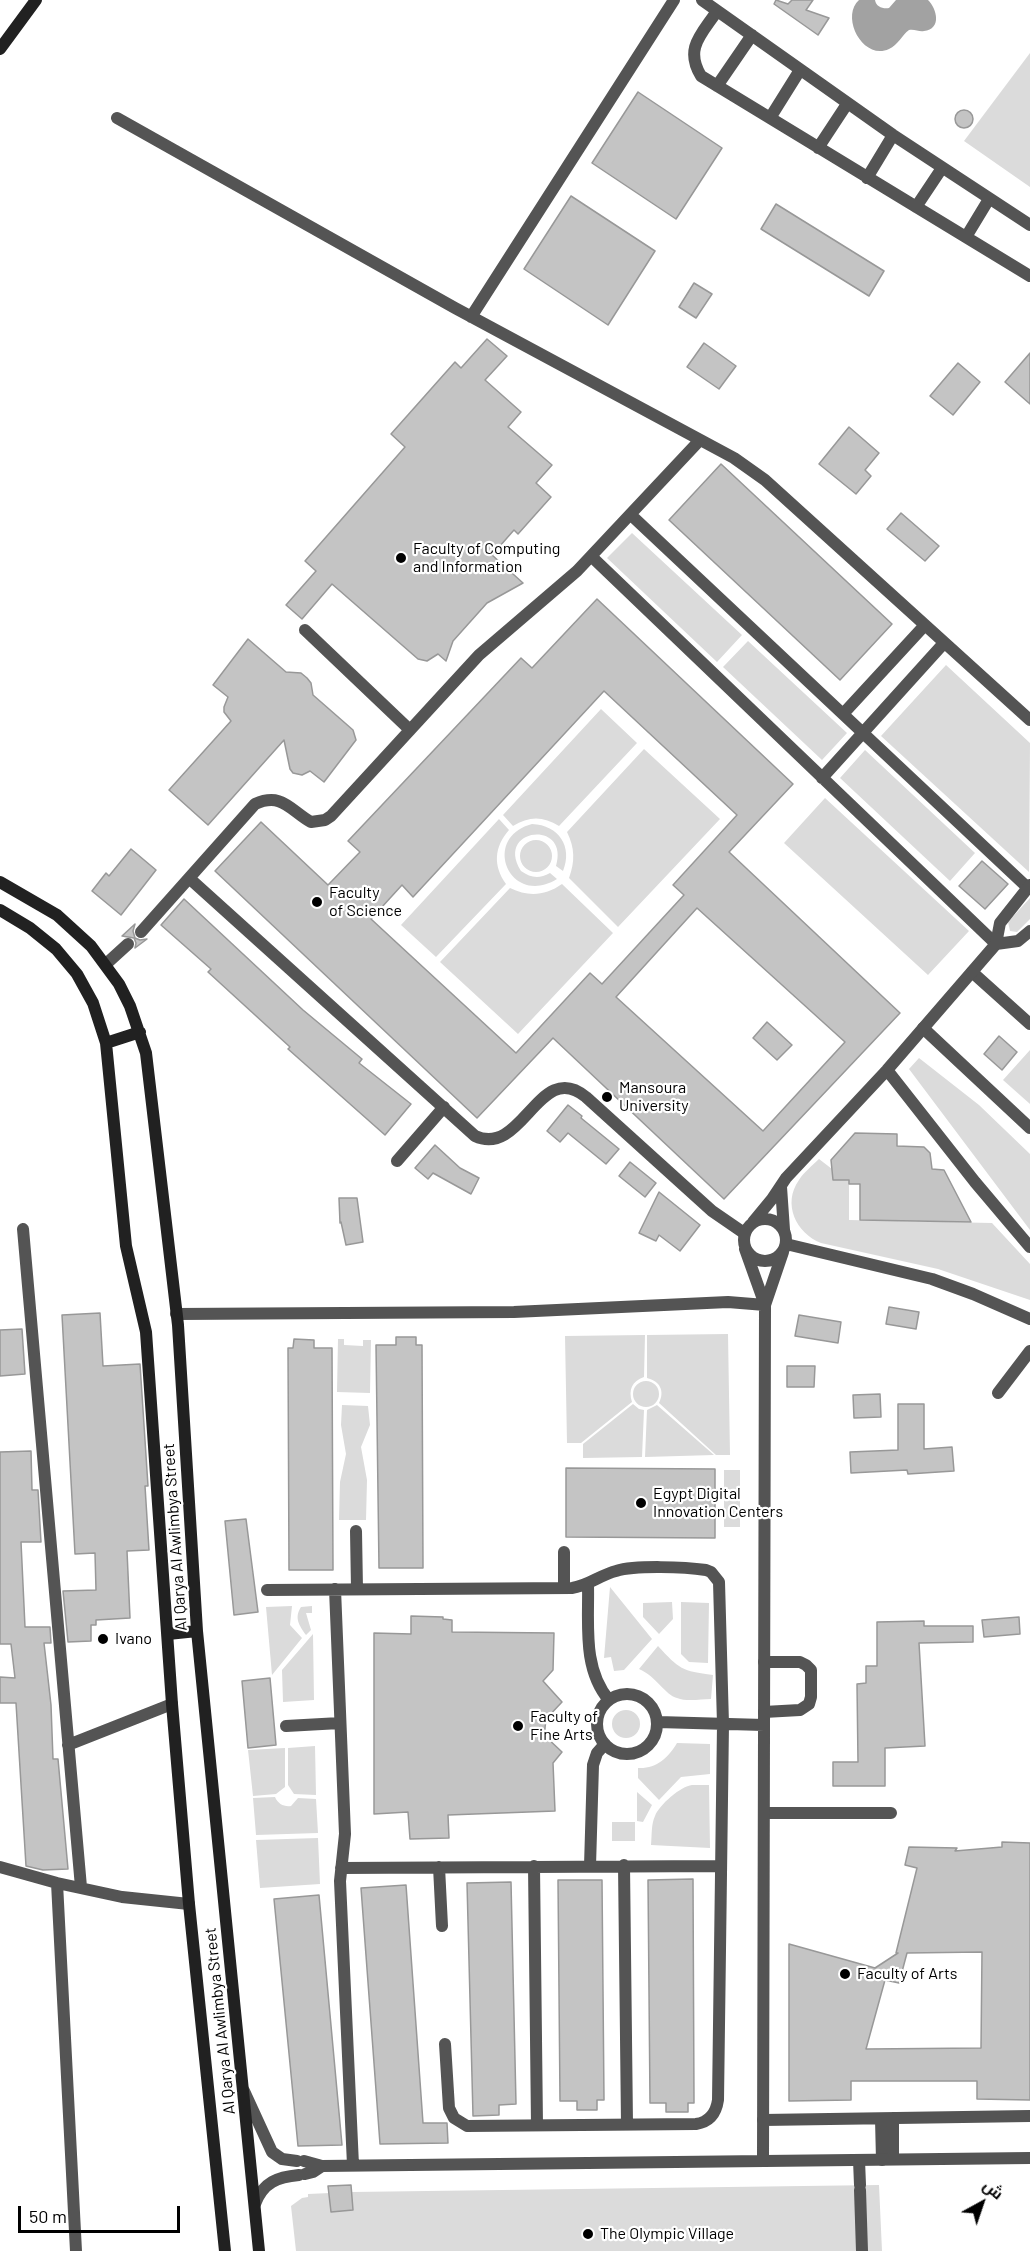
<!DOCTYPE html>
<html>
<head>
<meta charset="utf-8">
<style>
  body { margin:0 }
  #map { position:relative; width:1030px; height:2251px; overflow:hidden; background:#fff; font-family:Barlow,Cairo,sans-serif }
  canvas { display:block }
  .north { position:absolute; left:952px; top:2173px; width:60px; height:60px; -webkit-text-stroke:4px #fff; paint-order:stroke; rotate:40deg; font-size:16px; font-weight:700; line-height:24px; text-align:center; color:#000 }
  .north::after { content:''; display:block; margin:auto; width:21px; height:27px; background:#000; clip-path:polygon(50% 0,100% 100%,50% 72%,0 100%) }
  .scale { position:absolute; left:18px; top:2206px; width:162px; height:27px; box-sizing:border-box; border:3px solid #000; border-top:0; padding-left:8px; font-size:18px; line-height:21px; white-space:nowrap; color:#000; -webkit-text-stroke:4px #fff; paint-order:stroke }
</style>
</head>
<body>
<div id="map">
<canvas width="1030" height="2251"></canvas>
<div class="north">ش</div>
<div class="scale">50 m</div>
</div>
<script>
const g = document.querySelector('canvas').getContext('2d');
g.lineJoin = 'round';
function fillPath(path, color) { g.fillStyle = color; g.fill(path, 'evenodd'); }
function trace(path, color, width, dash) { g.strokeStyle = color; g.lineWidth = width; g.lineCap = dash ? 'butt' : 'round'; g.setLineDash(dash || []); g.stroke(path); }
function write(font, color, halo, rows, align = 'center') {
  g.font = font + ' Barlow,sans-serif'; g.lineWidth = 4.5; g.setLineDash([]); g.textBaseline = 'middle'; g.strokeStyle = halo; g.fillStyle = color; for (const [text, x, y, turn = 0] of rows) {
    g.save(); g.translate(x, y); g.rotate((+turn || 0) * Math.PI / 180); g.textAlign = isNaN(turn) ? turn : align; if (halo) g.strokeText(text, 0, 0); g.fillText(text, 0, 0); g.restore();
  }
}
fillPath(new Path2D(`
  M1030,53v134l-66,-46z
  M632,533l110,102 -25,27 -110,-104z
  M748,641l99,92 -25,27 -99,-93z
  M946,665l84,78 -1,129 -148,-136z
  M601,709l36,34 -78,83c-16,-10 -30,-10 -46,0l-10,-11z
  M644,749l76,70 -102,108 -49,-49c6,-16 6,-30 -2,-46z
  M865,750l110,103 -25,28 -110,-103z
  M825,798l144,133 -41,44 -144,-132z
  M499,819l10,11c-15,17 -16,36 -3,54l-70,73 -35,-32z
  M532,824c27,1 41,23 31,47l-7,-5c14,-47 -62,-38 -35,5 10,7 18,8 29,2l7,6c-47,29 -77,-41 -25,-55z
  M520 856a16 16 0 1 1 32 0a16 16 0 1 1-32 0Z
  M562,884l51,49 -95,101 -78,-72 70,-74c18,9 35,8 52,-4z
  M1030,898v21l-13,13 -7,-1 -2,-9z
  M1030,1050v54l-27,-24z
  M919,1058l60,47 51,49v76l-121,-161z
  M819,1159l13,10 1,11h16v40l143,3 38,41v36l-92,-31 -117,-26c-25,-10 -39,-39 -22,-63 5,-8 13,-14 20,-21z
  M728,1334l2,121h-14l-57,-52c6,-12 1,-22 -12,-25v-43z
  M645,1335l-1,42c-12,4 -16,13 -12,25l-51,41h-14l-2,-107z
  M338,1339h6v6l19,1v-6h8l-1,53 -33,-1z
  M633 1394a13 13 0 1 1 26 0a13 13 0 1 1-26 0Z
  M633,1404l6,5 5,1 -2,47 -59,1v-14z
  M342,1405l26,1 2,19 -9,22 6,33 -1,40h-27l1,-38 6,-28 -5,-29z
  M657,1405l57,50 -69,2 2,-47z
  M724,1470h16v57h-16z
  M610,1587l42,52 -28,31 -10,1 -3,-14 -7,1z
  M672,1602l1,17 -14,15 -16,-17v-14z
  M681,1602l28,1 -1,60 -19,-1 -8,-8z
  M292,1606l-2,19 12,13 -30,37 -6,-68z
  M312,1606v7h-6l5,17 -5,5c-7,-10 -12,-17 -5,-28z
  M313,1634l1,66 -31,2 -1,-32z
  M658,1646c21,23 24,25 55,29l-2,24c-10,0 -24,3 -34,-1 -12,-3 -21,-22 -38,-29z
  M612 1724a14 14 0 1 1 28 0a14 14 0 1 1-28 0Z
  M677,1743l33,1v30l-29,3 -22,23 -21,-22v-10c18,1 30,-10 39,-25z
  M315,1746l1,49 -22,-1 -6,-9v-37z
  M285,1748v39l-9,7 -23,2 -5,-46z
  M692,1785h17l1,63 -59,-3c1,-9 0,-21 4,-29 4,-11 26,-30 37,-31z
  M637,1792l15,13 -9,17 -6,-1z
  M275,1797c3,7 9,10 16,9l7,-8 18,1 2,34 -62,2 -3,-37z
  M612,1822h23v19h-23z
  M318,1838l2,46 -60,4 -4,-48z
  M879,2185l3,66h-586l-5,-45 11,-8 6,-1v-3l44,-2z`), '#dbdbdb');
fillPath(new Path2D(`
  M859,0h16c1,7 8,9 14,8l7,-8h32c9,9 14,29 -4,31 -5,1 -9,-2 -15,-1 -7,5 -11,15 -20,19 -26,12 -49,-32 -30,-49z`), '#a2a2a2');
const building = new Path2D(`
  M776,0l12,4 4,-4h21l-7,10 23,8 -11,17 -44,-31z
  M638,92l84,56 -46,71 -84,-56z
  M955 119a9 9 0 1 1 18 0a9 9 0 1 1-18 0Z
  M571,196l84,55 -47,74 -84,-56z
  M776,204l108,67 -15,25 -108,-67z
  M694,283l18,11 -16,24 -17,-11z
  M487,339l20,17 -22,24 36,32 -13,15 44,38 -16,18 15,14 -33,37 -4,-4 -22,25 31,28 -36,20 -34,38 -7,20 -8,-7 -11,7 -9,-2 -86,-75 -30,35 -16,-14 30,-34 -11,-10 100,-114 -14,-13 64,-72 6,6z
  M704,343l32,23 -17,23 -32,-22z
  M1030,353v51l-25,-22z
  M958,363l22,19 -27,33 -23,-19z
  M849,427l30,26 -14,17 6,6 -15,18 -37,-30z
  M721,464l171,160 -52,56 -171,-160z
  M901,513l38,33 -14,15 -38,-32z
  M597,599l196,185 -64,68 171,161 -176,186 -171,-161 -76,80 -262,-247 46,-49 67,63 32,-33 -12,-11 173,-183 11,10zM604,691l133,124 -64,70 11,10 -82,89 -12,-11 -74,80 -145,-134 31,-34 11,12zM697,908l148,134 -82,89 -147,-134z
  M248,639l38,33 15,1 6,5 4,5 2,12 40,35 3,10 -32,42 -14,-11 -8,4 -9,-2 -3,-4 -6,-29 -76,85 -39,-35 62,-69 -7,-9v-5l4,-10 -15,-12z
  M131,849l25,21 -35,45 -29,-24 14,-18 3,3z
  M982,861l26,23 -23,25 -26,-23z
  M184,899l119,111 59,49 -3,4 52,41 -26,31 -97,-86 2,-2 -82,-75 3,-3 -50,-44z
  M135,924l-2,7 2,7 5,2 7,-1 -12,9 1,-5 -2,-5 -12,-2z
  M767,1022l25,23 -15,15 -24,-22z
  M999,1036l18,16 -15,18 -18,-16z
  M568,1105l14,11 -1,2 38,31 -13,15 -38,-31 -8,9 -13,-11z
  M855,1133l42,1v12l27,1 6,6 2,16 12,1 27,52 -111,-2v-36h-11v-4h-16l-2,-20z
  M435,1145l25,23 19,10 -8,16 -38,-21 -5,6 -13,-11z
  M630,1162l26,21 -11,14 -26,-21z
  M659,1192l41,33 -20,26 -21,-16 -3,6 -17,-8z
  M339,1198h18l6,44 -17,3 -5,-23 -1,1z
  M889,1307l30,5 -3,17 -30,-5z
  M100,1313l3,53 37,-2 8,122h-3l4,64 -22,1 3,67 -34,2v5h-5v16l-23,1 -5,-51 33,-1 -1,-37 -20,1 -13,-239z
  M799,1315l42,7 -3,21 -43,-7z
  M22,1329l3,45 -25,2v-46z
  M396,1337h20v8h6l1,223h-44l-3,-223h20z
  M294,1339l20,1v8h18l1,222h-44l-1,-222h5z
  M787,1366h28l-1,21h-27z
  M880,1394l1,23 -27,1 -1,-23z
  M898,1404h26v45l28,-2 2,24 -46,3 -1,-4 -56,3 -1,-21 48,-2z
  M31,1451l1,39h6l3,52h-20l4,85h25l1,16h-7l7,62 2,54h5l10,110 -25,1 -17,-4 -10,-163h-16v-26l15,1 -4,-34h-11v-192z
  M566,1468l149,1v69l-149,-1z
  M246,1519l12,93 -24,3 -9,-94z
  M411,1616l32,1v2l9,1v12l102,1 -1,37 -10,11 19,21 -16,17 -1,9v8l17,16 -9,11 2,48 -107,4 1,23 -39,1 -2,-27 -34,2v-181l37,1z
  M1019,1617l1,17 -36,3 -2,-17z
  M924,1621v5h49v16l-54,1 6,103 -40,2v38h-52v-24h25l-1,-78 9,-1v-17h11v-44z
  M270,1678l6,67 -28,3 -6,-67z
  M1002,1842l28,1v257l-53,-1v-18h-126v19l-62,1v-157l86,24 23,-15h-2l21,-85 -12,-3 4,-18 48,1 -2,3 47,-4zM982,1952l-1,96 -115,1 19,-69 14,3 8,-30z
  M693,1879l1,224h-6v9h-22v-9h-16l-2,-223z
  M558,1880h44l2,220h-7v10h-20v-9h-17z
  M511,1882l5,222 -17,1v10l-26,1 -6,-233z
  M406,1885l17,238h24l1,20 -68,1 -19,-256z
  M319,1895l23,250 -44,1 -24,-247z
  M351,2185l2,25 -22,2 -3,-26z`);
fillPath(building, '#c4c4c4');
trace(building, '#989898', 1.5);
trace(new Path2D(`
  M702,0l191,135 137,90
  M717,11c-15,23 -33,37 -16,65l329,200
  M717,86l35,-51
  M117,118l338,190 279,150 31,22 265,240
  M770,118l30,-48
  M818,148l29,-44
  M867,178l26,-43
  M916,207l26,-39
  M966,237l23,-38
  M471,317l203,-317
  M631,515l397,373
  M592,557l404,387
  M305,630l105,100
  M843,714l82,-89
  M822,778l122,-135
  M189,878l286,258c48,22 64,-78 111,-39l126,114 32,22
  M141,932l114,-128c27,-12 35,6 56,18l14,-2 6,-4 148,-161 98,-84 123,-131
  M106,964l22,-20
  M972,972l58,52
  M923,1028l107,100
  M397,1161l47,-54
  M786,1244l146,35 41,15 57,25
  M998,1393l32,-42
  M764,1712l36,-2 9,-6 2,-7v-27l-5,-5 -6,-3h-36
  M764,1813h127
  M893,2118v41
  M881,2119l1,41
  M763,2120l267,-4
  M859,2160l1,25
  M860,2190l2,61`), '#545454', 12);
trace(new Path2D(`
  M996,944l22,-3 12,-10
  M887,1070l88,112 55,65
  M781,1187l3,43
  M744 1240a21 21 0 1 1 42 0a21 21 0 1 1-42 0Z
  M753,1222l19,-23 14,-21 101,-108 109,-126 4,-21 30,-38
  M23,1229l58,658
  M745,1249l20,56 -2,856
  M765,1305l18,-53
  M176,1314l338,-2 214,-10 37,3
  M356,1531l1,58
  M564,1552v36
  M588,1584c1,39 -6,84 21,116
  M335,1589l10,245 -5,47 13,284
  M267,1590l305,-2c16,-2 28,-13 44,-17 20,-6 69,-4 90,-1l5,2 8,10 4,142 -5,376c-2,14 -9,22 -22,24l-229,2 -13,-8 -5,-10 -4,-64
  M597 1724a30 30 0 1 1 60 0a30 30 0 1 1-60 0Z
  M658,1722l106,3
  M286,1726l54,-3
  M68,1745l104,-41
  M624,1865l3,259
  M534,1866l3,259
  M590,1866l3,-101 4,-12 8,-9
  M0,1867l57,16 65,14 67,7
  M439,1867l3,59
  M341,1868l380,-2
  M57,1883l19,368
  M244,2091l28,61 10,7 15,2
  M304,2161l18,5 708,-8
  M305,2174l8,-2 9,-6
  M255,2204c8,-22 23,-27 44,-29`), '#545454', 12);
trace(new Path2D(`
  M0,49l36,-49
  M0,882l57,33 34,31 28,38 11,22 16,47 32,272 19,306 62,620
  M0,910l30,18 26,21 21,25 16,29 13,40 20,203 20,86 26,372 17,200 36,347
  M106,1043l34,-11
  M168,1634l29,-3`), '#212121', 12);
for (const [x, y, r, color] of [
  [401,558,6,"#000"],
  [317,902,6,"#000"],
  [607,1097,6,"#000"],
  [641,1503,6,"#000"],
  [103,1639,6,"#000"],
  [518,1726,6,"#000"],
  [845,1974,6,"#000"],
  [588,2234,6,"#000"]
]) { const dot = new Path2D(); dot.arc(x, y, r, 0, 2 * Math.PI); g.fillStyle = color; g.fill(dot); trace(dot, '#fff', 2); }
write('16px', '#000', '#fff', [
  ["Faculty of Computing",413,549],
  ["and Information",413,567],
  ["Faculty",329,893],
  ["of Science",329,911],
  ["Mansoura",619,1088],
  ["University",619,1106],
  ["Egypt Digital",653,1494],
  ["Innovation Centers",653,1512],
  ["Ivano",115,1639],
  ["Faculty of",530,1717],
  ["Fine Arts",530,1735],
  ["Faculty of Arts",857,1974],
  ["The Olympic Village",600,2234]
], 'left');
write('16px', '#000', '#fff', [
  ["Al Qarya Al Awlimbya Street",175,1537,-94],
  ["Al Qarya Al Awlimbya Street",220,2021,-96]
]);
</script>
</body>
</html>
